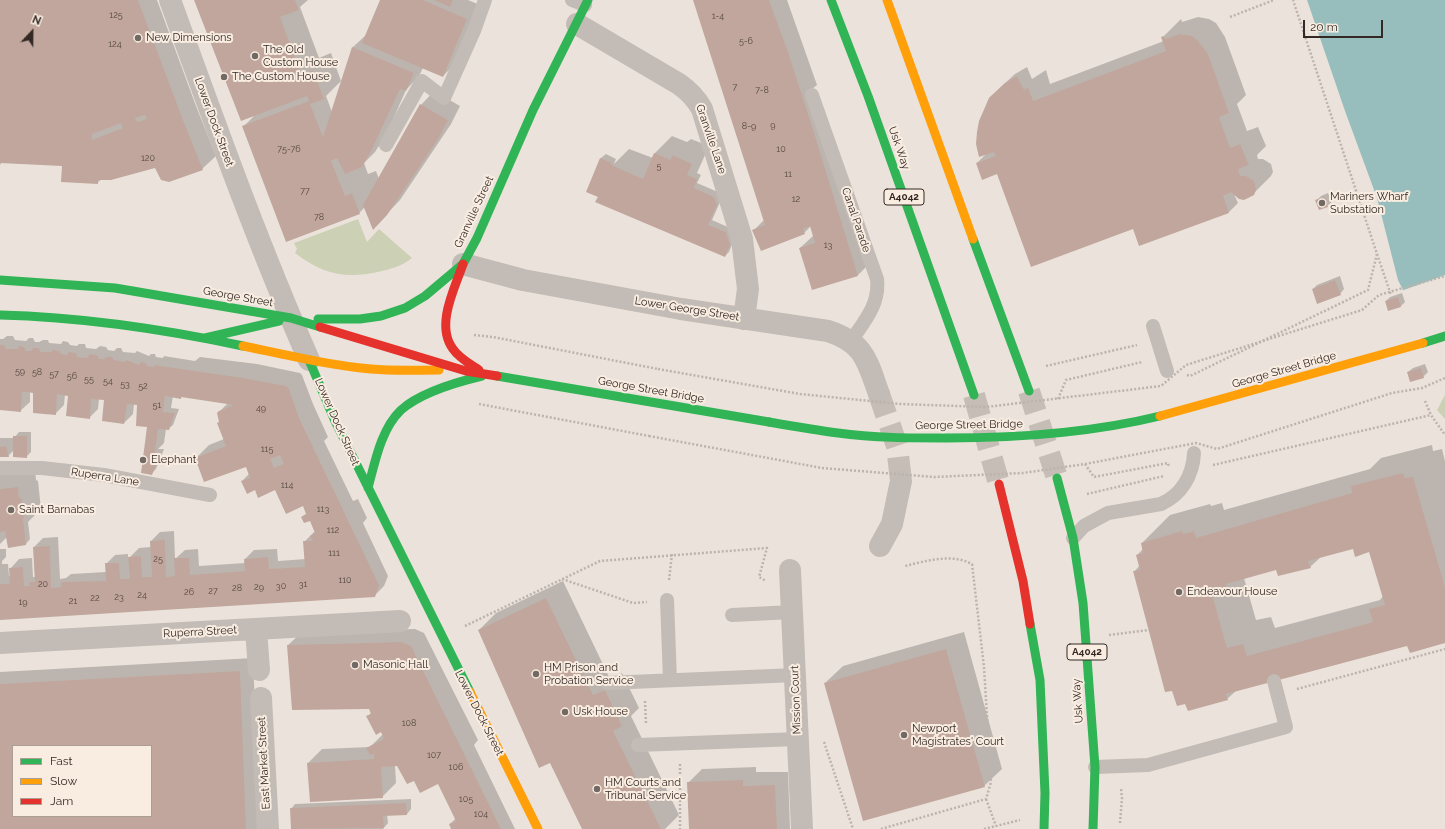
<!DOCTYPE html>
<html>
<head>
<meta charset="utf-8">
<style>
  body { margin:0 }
  #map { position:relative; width:1445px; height:829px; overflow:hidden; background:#ebe3db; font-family:Raleway,sans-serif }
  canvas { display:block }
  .legend { position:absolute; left:12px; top:745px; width:140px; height:72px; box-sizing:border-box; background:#f9ede1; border:1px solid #aa9e95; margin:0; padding:5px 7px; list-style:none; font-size:12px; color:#332824 }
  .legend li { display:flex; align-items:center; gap:8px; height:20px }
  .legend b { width:20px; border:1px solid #aa9e95 }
  .north { position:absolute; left:12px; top:12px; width:40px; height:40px; -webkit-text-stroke:3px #f9ede1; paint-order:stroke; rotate:22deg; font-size:11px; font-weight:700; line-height:16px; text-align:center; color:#332824 }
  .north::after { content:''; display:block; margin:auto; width:14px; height:18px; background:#332824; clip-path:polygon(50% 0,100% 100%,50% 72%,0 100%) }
  .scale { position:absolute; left:1303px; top:20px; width:80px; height:18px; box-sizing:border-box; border:2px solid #332824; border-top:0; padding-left:5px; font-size:12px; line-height:14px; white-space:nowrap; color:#332824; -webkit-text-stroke:3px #f9ede1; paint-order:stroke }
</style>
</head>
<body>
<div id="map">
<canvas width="1445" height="829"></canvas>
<ul class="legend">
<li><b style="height:5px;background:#30b455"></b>Fast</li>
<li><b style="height:5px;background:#ff9f0a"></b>Slow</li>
<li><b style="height:5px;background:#e5322d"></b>Jam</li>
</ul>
<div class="north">N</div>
<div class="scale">20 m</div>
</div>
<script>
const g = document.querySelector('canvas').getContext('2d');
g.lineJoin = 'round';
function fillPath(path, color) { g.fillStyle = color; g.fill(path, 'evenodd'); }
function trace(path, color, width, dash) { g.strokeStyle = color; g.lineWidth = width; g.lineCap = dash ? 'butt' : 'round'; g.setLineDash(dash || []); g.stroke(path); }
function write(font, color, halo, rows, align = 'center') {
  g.font = font + ' Raleway,sans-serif'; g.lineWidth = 4; g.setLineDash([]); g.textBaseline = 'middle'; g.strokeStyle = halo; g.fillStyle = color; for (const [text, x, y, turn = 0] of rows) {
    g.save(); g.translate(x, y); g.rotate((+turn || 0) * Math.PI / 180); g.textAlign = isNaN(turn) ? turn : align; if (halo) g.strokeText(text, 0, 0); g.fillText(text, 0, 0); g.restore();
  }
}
fillPath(new Path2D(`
  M358,219l9,23 12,-13 33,29c-10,8 -21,11 -34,14 -33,7 -56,2 -83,-19l2,-4 -3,-6z
  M1445,395v24l-8,-9z`), '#ccd0b4');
fillPath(new Path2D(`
  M1307,0h138v374l-47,-94 -21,-82 -32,-87z`), '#97bebc');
fillPath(new Path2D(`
  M1445,275v101l-2,-1 -42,-84z`), '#ebe3db');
fillPath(new Path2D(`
  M0,0h157l39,106 20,50 -14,13 -47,-3 -53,13 -5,4 -34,-18 -61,-3 -2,3z
  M195,0h113l-8,7 19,51 12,-5 10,28 -15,15 6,16 21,-65 14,-13 14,-34h87l12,5 -24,58 -13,13 -20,-8 -4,8 -13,14 -20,45 -11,17 -11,11 4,11 8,-3 3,8 42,-74 13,-14 26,15 -9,18 -51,76 -14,15 -21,-8 -6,6 -116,-86 12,-12z
  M694,0h93l30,85 -5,4 60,172 -14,14 -45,14 -13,-41 14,-13 -3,-9 -7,7 -50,-3 11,-11z
  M1198,17l11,2 7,4 9,14 21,58 -9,9 10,27 11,-4 8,19 -9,9 1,4h5l8,5 2,8 -2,4 -18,18h-19l4,9 -9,9 -95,17 -133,-57 -24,-9 10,-10 2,-55 26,-24 12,-7 5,12 14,-9 4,14 114,-43 -2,-3 19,-19 1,3z
  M672,136l15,6 4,-3 18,7 -12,27 4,2 -4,8 21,9 3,8 -9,20 18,8 4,12 -5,12 -4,4 -138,-65 14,-33 5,-4 10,5 -2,5 15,-15 24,9 2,-5z
  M1328,193l4,9 -5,4 -10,-6 4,-4z
  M1340,276l4,13 -4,5 -27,-5 4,-4z
  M1402,293l3,9 -4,4 -15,-5 4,-4z
  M7,336h6l2,4 11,1 3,-3h4l2,4h4l4,-2h5l1,3 12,1 2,-3 5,1 2,3 7,1 2,-2h6l1,4 10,1 4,-3 6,1 2,3 6,1 3,-3h4l2,4 12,1 2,-2 12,5 2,-2h4l1,3 7,1 1,-2 31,5 5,-4 57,7 43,9 2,2 11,29 15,33 -4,4 29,60 5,-2 9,19 -4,5 25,53 -4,10 -10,10 -374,23v-70h6v8l-4,4v3h6l1,12h2l-1,-7 9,-10 13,-1 1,19h2l-1,-30 9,-9 15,-1 2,42 6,-1 5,-4 35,-2v-8l9,-9 13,-1v5l11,-11 12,-1v-6l9,-9 14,-1 1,28 10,-9 13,-1 1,17 46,-3v-4l9,-9 23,-1 1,12 28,-2 -2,-17 10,-10h2l-6,-12 -8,-2 5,-5 -4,-9 -27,-15h-21l-13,-8 7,-7 -3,-8 -50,-8 13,-13 15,-6 -6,-16 2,-2 -1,-9 9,-9 -46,-7 -1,2 -8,-2 -2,12 8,1 -6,16 -5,4h-2l-2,14 -6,6h6l-8,20 -5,5 -3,-48 -10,-22h-4l-1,10 -9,9 -19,-24h-6l-1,10 -9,9 -20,-23 -4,-1 -1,11 -9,9 -21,-22 -4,-1v11l-10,9 -20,-22v-50h3z
  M1425,364l3,8 -5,5 -15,-5 5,-4z
  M19,432h12v20l-5,5 -12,-7 -6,6h-8v-18h14z
  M1432,445l1,6 9,-2 3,12v181l-37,3 -171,45 -10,9 -93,-127 6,-7 -3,-10 6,-6 -1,-6 28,-28 40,-11 1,2 11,-3 2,7 146,-41 11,-11zM1353,548l17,3 13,45 -3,4 -105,28 -4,-11 -15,3 -12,-42 32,-9 34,-2 11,-10z
  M0,464l35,6 1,10 2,1 3,28 -13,13 2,17 -4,5 -17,3 -2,-10 -7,7z
  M563,581l47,98 12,-6 17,35 -8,8 48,99 -14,14h-81l-34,-67 -71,-132 17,-17z
  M415,629l9,4 54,107 -4,5 41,84h-62l-3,-5 6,-6 -18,-36 -24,-3 -16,-14h-3l1,18 -14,14 -74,-34 14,-14 48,-2 13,-13 -15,-18 4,-4 -3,-4 -81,-63 14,-13z
  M964,632l38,137 -18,17 -159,-103 18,-17z
  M253,658l7,171h-260v-157zM13,746h138v70h-138z
  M756,767v5h32l2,57h-100l-2,-46 14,-14z
  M411,799v10l-4,5h-20l1,9 -5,6h-91l-1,-20 4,-5z`), '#0003');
fillPath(new Path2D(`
  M0,0h138l45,120 20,50 -34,12 -8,-2 -6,-12 -44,12h-13v4l-37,-2 1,-16 -62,-3zM145,115l2,4 -10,3 -2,-4zM121,123l2,5 -31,12v-6z
  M194,0h101l4,10 -19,7 21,58 12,-5 11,29 -14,5 13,33 29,-90 62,26 -8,18 -6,-2 -28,60 -10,18 -17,7 -8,-16 -6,3 14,35 7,-3 8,21 -74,28 -44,-116 67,-25 -2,-5 -66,25z
  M380,0h43l44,19 -24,58 -81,-34z
  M434,0h19l-3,7z
  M693,0h76l19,52 23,71 47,153 -46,14 -13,-42 16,-5 -5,-17 -7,3 2,5 -44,17 -9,-21 13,-5z
  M1180,34l12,2 6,5 10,13 21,59 -10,4 11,31 10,-4 9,21 -11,4 2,7h6l8,5 2,9 -2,5 -10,5 -5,-1 -8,-7 -8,4 6,17 -90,33 -6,-17 -102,38 -34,-93 -15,6 -6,-17 20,-7 -2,-4 -15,5 -3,-13 1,-12 2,-11 10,-23 16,-15 12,-7 7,14 4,-3 5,14 133,-50 -5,-14 3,-1 1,3z
  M420,104l28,16 -10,19 -51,76 -14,15 -10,-25z
  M654,153l17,7 1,-5 20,9 -5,11 10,4 -3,9 20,9 3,8 -9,20 18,7 4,13 -5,12 -130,-55 3,-5 -12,-5 14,-34 12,5 -1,2 32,14z
  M1324,197l4,10 -9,3 -4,-10z
  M1335,280l6,15 -24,9 -5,-15z
  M1398,297l3,10 -13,4 -3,-10z
  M0,345h4l2,4h12l1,-3 5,1 2,4h5l2,-3h6l1,4h11l2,-2 6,1 2,3 6,1 2,-3 7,1 1,4 11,1 1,-4 8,1 2,4h5l2,-2h6l2,3 11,2 1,-2 13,5 2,-3 5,1 1,3 7,1v-2l89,13 43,8 3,3 10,29 80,167 -4,12 -375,23v-36h10l-1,-16 14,-1 1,19h6l-1,-4h6l-2,-35 17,-1 1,42 10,-1v-5l45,-1 -1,-18h14l1,16h10l-2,-22 13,-1 1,21h10l-2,-36 15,-1 1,37 9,-1 -1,-18h15l1,17 55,-4 -1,-12 24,-2 1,12 36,-2 -2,-26h10l-3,-5 5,-3 -5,-12 -6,2 -3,-6 5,-3 -3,-8 -17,8 -11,-24 -17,8 -3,-8 -8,4 -6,-13 9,-3 -4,-11 -42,15 -9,-24 31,-12 -9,-23 2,-1 -2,-9 2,-2 15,-6 -53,-8v2l-16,-3 -2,16 12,1 -6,17 -11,-1 -3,24 5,1 -8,21 -11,-2 6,-46 -11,-1 1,-21 -10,-1 -3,20 -22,-3 2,-21 -13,-1 -1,20 -24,-3 2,-20 -11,-2 -1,21 -23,-2v-20l-5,-1h-6l-1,20 -21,-2zM280,455l4,9 -10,4 -4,-9z
  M1421,368l3,10 -14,4 -3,-10z
  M13,436h14v22l-14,-1z
  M6,446l3,11h-9v-10z
  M1403,473l2,5 8,-1 32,110v56l-35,10 -3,-7 -181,48 2,6 -40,11 -3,-7 -8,2 -5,-15 -7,1 -32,-121 7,-1 -4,-15 7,-2 -2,-10 41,-12 1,3 11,-3 2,7 156,-45 -1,-7zM1353,549l2,8 14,-5 16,53 -16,4 4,13 -126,34 -4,-12 -16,4 -15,-54 15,-4 -1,-6 50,-14 2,6 33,-8 -3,-7z
  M18,487l1,11h2l1,4 2,15 -1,1 3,27 -18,3 -3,-17 -5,1v-43z
  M546,598l47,97 12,-5 17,36 -9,5 48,98h-79l-32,-66 -11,5 -61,-138z
  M401,642l10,4 90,183h-50l-2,-5 7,-3 -18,-37 -18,9 -6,-12 -7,3 -10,-18 -16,1 2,31 -73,4 -3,-39 67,-4v-5l-4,1 -4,-7 18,-9 -3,-7 -5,3 -10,-19 5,-2 -2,-5 -77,1 -5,-65z
  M946,649l39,138 -122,34 -39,-138z
  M240,671l6,158h-246v-145zM13,746h138v70h-138z
  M743,780v6l32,-1 2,44h-88l-2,-47z
  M406,803l1,12 -24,1 1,12 -93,1 -1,-21z`), '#c0a69c');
trace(new Path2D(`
  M879,394l18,52 4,35`), '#c6beb6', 22, [22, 11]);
trace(new Path2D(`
  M1029,391l28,87
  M974,395l25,89`), '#c6beb6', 22, [22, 11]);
trace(new Path2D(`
  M1230,17l44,-17
  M1377,254l14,41
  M474,335l19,2 165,32
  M1046,366l91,-21
  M1187,375l3,1 178,-86 9,-36 -84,-254
  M1058,399l8,-19 76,-18
  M1425,401l6,14 14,20
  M479,404l170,32
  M1085,464l9,13 74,-14 1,4
  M1213,465l218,-50
  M1087,494l77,-18
  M562,579l71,24 14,-1
  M669,580l3,-26
  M465,626l135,-65 167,-13 -8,29 7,4
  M1109,635l40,-5
  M1297,689l148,-40
  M645,701l1,23
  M824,742l29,87
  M680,764v65
  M986,799l10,27
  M1120,823l2,-25 -1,-10
  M881,829l105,-30 5,-17 -7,-115 -12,-103c-21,-11 -46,-3 -67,2
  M984,829l36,-9`), '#bcb3ad', 2.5, [2, 2]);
trace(new Path2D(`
  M572,0l13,5
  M812,95l65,184c3,25 -13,43 -26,62
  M386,145l36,-64 22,17 30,-67 11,-31
  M1153,326l14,45
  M0,468h42l62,7 106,20
  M1073,538l11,-12 24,-13 53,-9c20,-9 32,-28 33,-51
  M667,600l3,80
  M732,615l61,-3
  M607,683l189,-8
  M638,745l160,-6
  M1095,767l53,-2 138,-38 -12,-46`), '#c3bbb5', 14);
trace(new Path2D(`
  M170,0c44,121 87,242 139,360
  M577,24l102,60c10,7 17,14 23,25l40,130 6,50 -4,30
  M463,264l60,16 158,29 147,22c37,12 39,30 51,63
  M880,546l12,-22 9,-43
  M790,570l12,259
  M256,629l3,41
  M0,643l400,-22
  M261,698l7,131`), '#c3bbb5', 22);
trace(new Path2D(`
  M831,0l37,96 106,299
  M973,239l56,152
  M0,280l115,8 176,30 29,9
  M0,315c82,2 163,14 243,31
  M318,319h42l21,-3 24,-8 20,-12 38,-32 14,-26 56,-128 55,-110
  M205,338l74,-17
  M1423,343l22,-7
  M309,360l26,61 135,271
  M497,376l272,46
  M1057,478l16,60 10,65 12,164 -2,62
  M368,488c7,-26 13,-59 33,-78 19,-17 56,-28 81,-34
  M1030,624l10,56 5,113 -1,36`), '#30b455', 9);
trace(new Path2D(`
  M887,0l86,239
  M243,346c43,9 85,19 128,23 23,2 45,1 68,1
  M470,692l68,137`), '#ff9f0a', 9);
trace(new Path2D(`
  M463,264c-8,24 -28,61 -10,85 6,9 17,15 26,21
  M320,327l146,44 31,5
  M999,484l24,97 7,43`), '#e5322d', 9);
trace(new Path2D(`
  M658,369l142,25 100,10 86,3 175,-21 25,-21 176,-55 17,-15 66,-19
  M649,436l173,32 112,9 89,-4 62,-9 111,-21 21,6 175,-56 30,-5 23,-10`), '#bcb3ad', 2.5, [2, 2]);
trace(new Path2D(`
  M769,422c23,4 46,8 69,11 36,5 73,5 109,5 71,0 144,-5 213,-22`), '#30b455', 9);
trace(new Path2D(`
  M1160,416l263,-73`), '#ff9f0a', 9);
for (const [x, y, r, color] of [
  [138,38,4,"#736964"],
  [255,56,4,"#736964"],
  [224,77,4,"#736964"],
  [1322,203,4,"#736964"],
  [143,460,4,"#736964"],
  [11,510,4,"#736964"],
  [1179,592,4,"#736964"],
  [355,665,4,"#736964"],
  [536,674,4,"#736964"],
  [565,712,4,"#736964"],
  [904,735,4,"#736964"],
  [597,789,4,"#736964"]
]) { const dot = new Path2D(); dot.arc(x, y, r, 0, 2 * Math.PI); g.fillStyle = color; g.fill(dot); trace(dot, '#f9ede1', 1.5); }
write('9px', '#564842', null, [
  ["125",116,15],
  ["1-4",718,16],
  ["5-6",746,41],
  ["124",115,44],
  ["7",735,87],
  ["7-8",762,90],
  ["9",773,125],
  ["8-9",749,126],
  ["75-76",289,149],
  ["10",781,149],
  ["120",148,158],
  ["5",659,166],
  ["11",788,174],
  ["77",305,191],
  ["12",796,199],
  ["78",319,217],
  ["13",828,245],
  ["59",20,371],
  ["58",37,372],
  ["57",54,374],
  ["56",72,376],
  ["55",89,379],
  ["54",108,381],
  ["53",125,384],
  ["52",143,386],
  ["51",157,405],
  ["49",261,408],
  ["115",267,449],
  ["114",287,485],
  ["113",323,509],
  ["112",333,530],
  ["111",334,553],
  ["25",158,559],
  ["110",345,580],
  ["20",43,584],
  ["31",303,584],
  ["30",281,586],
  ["29",259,587],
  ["28",237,588],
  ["27",213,591],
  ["26",189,592],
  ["24",142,595],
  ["23",119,597],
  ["22",95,598],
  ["21",73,601],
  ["19",23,602],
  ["108",409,723],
  ["107",434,755],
  ["106",456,767],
  ["105",466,799],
  ["104",481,814]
]);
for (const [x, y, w] of [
  [904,197,40],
  [1087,652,40]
]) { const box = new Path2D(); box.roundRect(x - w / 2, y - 8, w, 16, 3); g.fillStyle = '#f9ede1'; g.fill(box); trace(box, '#332824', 1); }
write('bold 10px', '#332824', null, [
  ["A4042",904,197],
  ["A4042",1087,652]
]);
write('11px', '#332824', '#f9ede1', [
  ["New Dimensions",146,38],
  ["The Old",263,50],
  ["Custom House",263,63],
  ["The Custom House",232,77],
  ["Mariners Wharf",1330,197],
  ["Substation",1330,210],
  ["Elephant",151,460],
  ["Saint Barnabas",19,510],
  ["Endeavour House",1187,592],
  ["Masonic Hall",363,665],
  ["HM Prison and",544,668],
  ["Probation Service",544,681],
  ["Usk House",573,712],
  ["Newport",912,729],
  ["Magistrates' Court",912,742],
  ["HM Courts and",605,783],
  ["Tribunal Service",605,796]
], 'left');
write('11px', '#332824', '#f9ede1', [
  ["Lower Dock Street",214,122,70],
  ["Granville Lane",711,139,71],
  ["Usk Way",899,148,71],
  ["Granville Street",474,212,-65],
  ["Canal Parade",856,220,71],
  ["George Street",238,297,10],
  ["Lower George Street",687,309,9],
  ["George Street Bridge",1284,370,-16],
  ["George Street Bridge",651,390,10],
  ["Lower Dock Street",337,422,66],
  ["George Street Bridge",969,425,-1],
  ["Ruperra Lane",105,477,9],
  ["Ruperra Street",200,632,-3],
  ["Mission Court",796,700,-92],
  ["Usk Way",1078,701,-94],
  ["Lower Dock Street",479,713,63],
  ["East Market Street",264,763,-93]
]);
</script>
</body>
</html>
